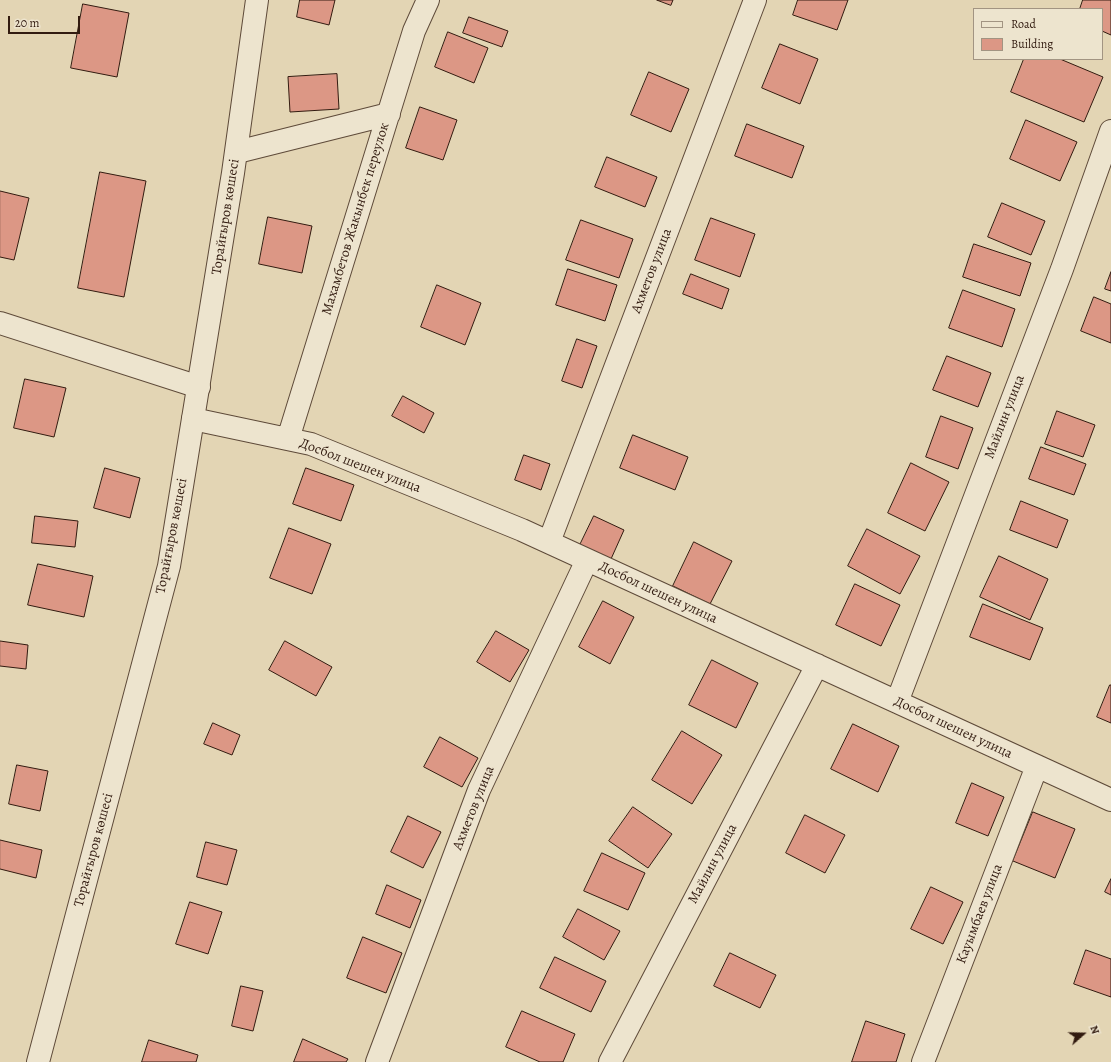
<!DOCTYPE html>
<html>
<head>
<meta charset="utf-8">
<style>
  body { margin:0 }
  #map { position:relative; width:1111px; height:1062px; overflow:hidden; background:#e3d5b4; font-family:Alegreya,serif }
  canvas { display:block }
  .legend { position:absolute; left:973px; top:8px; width:130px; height:52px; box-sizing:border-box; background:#ede4ce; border:1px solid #a29482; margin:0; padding:5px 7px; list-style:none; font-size:12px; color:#321b10 }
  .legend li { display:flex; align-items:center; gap:8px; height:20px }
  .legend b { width:20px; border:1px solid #a29482 }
  .north { position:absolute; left:1063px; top:1014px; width:40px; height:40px; -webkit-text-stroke:3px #ede4ce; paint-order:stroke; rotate:70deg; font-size:11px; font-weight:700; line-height:16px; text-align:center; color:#321b10 }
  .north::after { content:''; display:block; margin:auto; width:14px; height:18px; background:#321b10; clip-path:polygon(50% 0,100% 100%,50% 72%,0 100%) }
  .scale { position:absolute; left:8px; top:16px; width:72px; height:18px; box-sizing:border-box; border:2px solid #321b10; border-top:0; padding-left:5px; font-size:12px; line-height:14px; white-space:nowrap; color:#321b10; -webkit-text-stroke:3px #ede4ce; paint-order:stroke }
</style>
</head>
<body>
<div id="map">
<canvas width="1111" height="1062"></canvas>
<ul class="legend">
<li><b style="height:5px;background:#ede4ce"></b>Road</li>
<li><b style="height:11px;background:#dc9785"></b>Building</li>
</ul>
<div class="north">N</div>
<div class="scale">20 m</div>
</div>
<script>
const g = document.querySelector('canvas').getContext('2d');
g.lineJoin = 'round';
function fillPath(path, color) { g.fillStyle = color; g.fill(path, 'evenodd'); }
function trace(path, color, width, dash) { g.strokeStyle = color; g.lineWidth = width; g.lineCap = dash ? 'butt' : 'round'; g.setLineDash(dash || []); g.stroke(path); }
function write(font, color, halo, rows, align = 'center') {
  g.font = font + ' Alegreya,serif'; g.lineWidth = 3; g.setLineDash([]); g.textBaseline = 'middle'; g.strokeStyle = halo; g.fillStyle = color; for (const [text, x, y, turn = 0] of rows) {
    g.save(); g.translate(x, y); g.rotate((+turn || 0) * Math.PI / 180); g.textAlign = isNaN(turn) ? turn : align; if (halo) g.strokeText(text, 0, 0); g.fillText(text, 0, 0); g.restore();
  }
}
const building = new Path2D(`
  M300,0h35l-6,25 -32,-8z
  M657,0h16l-2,5z
  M798,0h50l-11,30 -44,-15z
  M1083,0h28v35l-9,-4v-22h-22z
  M83,4l46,9 -12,64 -46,-9z
  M469,17l39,14 -6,16 -39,-14z
  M448,32l40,16 -14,35 -39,-16z
  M780,44l38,15 -18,45 -38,-16z
  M1024,59h36l43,18 -19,45 -73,-30z
  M649,72l40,17 -18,43 -40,-17z
  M337,74l2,35 -49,3 -2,-35z
  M420,107l37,13 -14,40 -37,-12z
  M1026,120l51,22 -17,39 -50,-22z
  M747,124l57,22 -12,32 -57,-22z
  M607,157l50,20 -12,30 -50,-20z
  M100,172l46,9 -22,116 -46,-9z
  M0,191l29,7 -15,62 -14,-3z
  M1002,203l43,18 -14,34 -43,-18z
  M268,217l44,9 -10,47 -43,-9z
  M711,218l44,16 -15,43 -45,-17z
  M581,220l52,19 -14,39 -53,-18z
  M974,244l57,19 -11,33 -57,-19z
  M568,269l49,16 -12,36 -49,-16z
  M1111,272v19l-6,-2z
  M691,274l38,15 -7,20 -39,-15z
  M437,285l44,18 -16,42 -44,-18z
  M963,290l52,19 -13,38 -53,-19z
  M1094,297l17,7v39l-30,-12z
  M577,339l20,7 -15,42 -20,-7z
  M947,356l44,17 -13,34 -45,-17z
  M25,379l41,9 -12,49 -40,-9z
  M403,396l31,17 -10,20 -32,-17z
  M1057,411l38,14 -12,32 -38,-13z
  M941,416l32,12 -15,41 -32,-12z
  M633,435l55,22 -13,33 -55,-22z
  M1041,447l45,17 -12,31 -45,-16z
  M524,455l26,9 -9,26 -26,-10z
  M911,463l38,19 -24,49 -37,-18z
  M105,468l35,10 -10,40 -36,-10z
  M306,468l48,17 -13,36 -48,-17z
  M1021,501l47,19 -11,28 -47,-18z
  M35,516l43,5 -3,26 -43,-4z
  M594,516l30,14 -13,29 -31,-14z
  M289,528l42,16 -19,50 -42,-16z
  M867,529l53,27 -20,38 -52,-28z
  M694,542l38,19 -22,43 -37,-18z
  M999,556l49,23 -18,41 -50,-23z
  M38,564l55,12 -9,41 -56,-12z
  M855,584l45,21 -19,41 -45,-21z
  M603,601l31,16 -24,47 -31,-17z
  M983,604l60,24 -13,32 -60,-23z
  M496,631l33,19 -19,32 -33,-20z
  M0,641l28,4 -2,24 -26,-3z
  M285,641l47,26 -16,29 -47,-26z
  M712,660l46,23 -22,45 -47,-23z
  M1110,685h1v38l-14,-6z
  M213,723l27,12 -8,20 -28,-11z
  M853,724l46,22 -21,46 -47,-23z
  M682,731l40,24 -30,49 -40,-24z
  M440,737l38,21 -16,29 -38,-20z
  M17,765l31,6 -8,40 -31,-7z
  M972,783l32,14 -16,39 -32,-13z
  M633,807l39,27 -24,34 -39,-27z
  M1033,812l42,17 -20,49 -42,-17z
  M805,815l40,20 -20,38 -39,-20z
  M408,816l33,16 -18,36 -32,-16z
  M0,840l42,10 -6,28 -36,-9z
  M206,842l31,8 -10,35 -30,-8z
  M602,853l43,20 -17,37 -44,-19z
  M1111,879v16l-6,-3z
  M387,885l34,15 -11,28 -34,-14z
  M931,887l32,15 -20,42 -32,-15z
  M190,902l32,10 -14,42 -32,-10z
  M578,909l42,22 -16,29 -41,-23z
  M363,937l39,16 -16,40 -39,-15z
  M1086,950l25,9v38l-37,-13z
  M730,953l46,22 -16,33 -46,-22z
  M555,957l51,24 -15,31 -51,-24z
  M241,986l22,5 -10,40 -21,-5z
  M522,1011l53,23 -12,28h-23l-34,-15z
  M866,1021l39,13 -9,28h-44z
  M303,1039l45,20 -2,3h-52z
  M149,1040l49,15 -2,7h-54z`);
fillPath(building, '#dc9785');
trace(building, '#321b10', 1);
const minor = new Path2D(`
  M237,152l152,-38
  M0,323l199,64
  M193,419l118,25 211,86 589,270
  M288,439l126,-408 14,-31
  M549,542l206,-542
  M897,702l165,-433 49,-138
  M377,1062l102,-272 108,-230
  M610,1062l207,-397
  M923,1062l114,-296`);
const tertiary = new Path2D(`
  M38,1062l131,-496 64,-393 24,-173`);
trace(minor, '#5e4a39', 24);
trace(tertiary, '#5e4a39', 24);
trace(minor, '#ede4ce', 22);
trace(tertiary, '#ede4ce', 22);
write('14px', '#321b10', '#ede4ce', [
  ["Торайғыров көшесі",226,217,-81],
  ["Махамбетов Жакынбек переулок",356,219,-73],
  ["Ахметов улица",652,271,-69],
  ["Майлин улица",1005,417,-69],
  ["Досбол шешен улица",360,466,21],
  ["Торайғыров көшесі",172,536,-79],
  ["Досбол шешен улица",658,593,25],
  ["Досбол шешен улица",953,728,25],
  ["Ахметов улица",474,808,-68],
  ["Торайғыров көшесі",94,850,-75],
  ["Майлин улица",713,864,-62],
  ["Кауымбаев улица",980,914,-69]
]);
</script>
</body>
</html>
